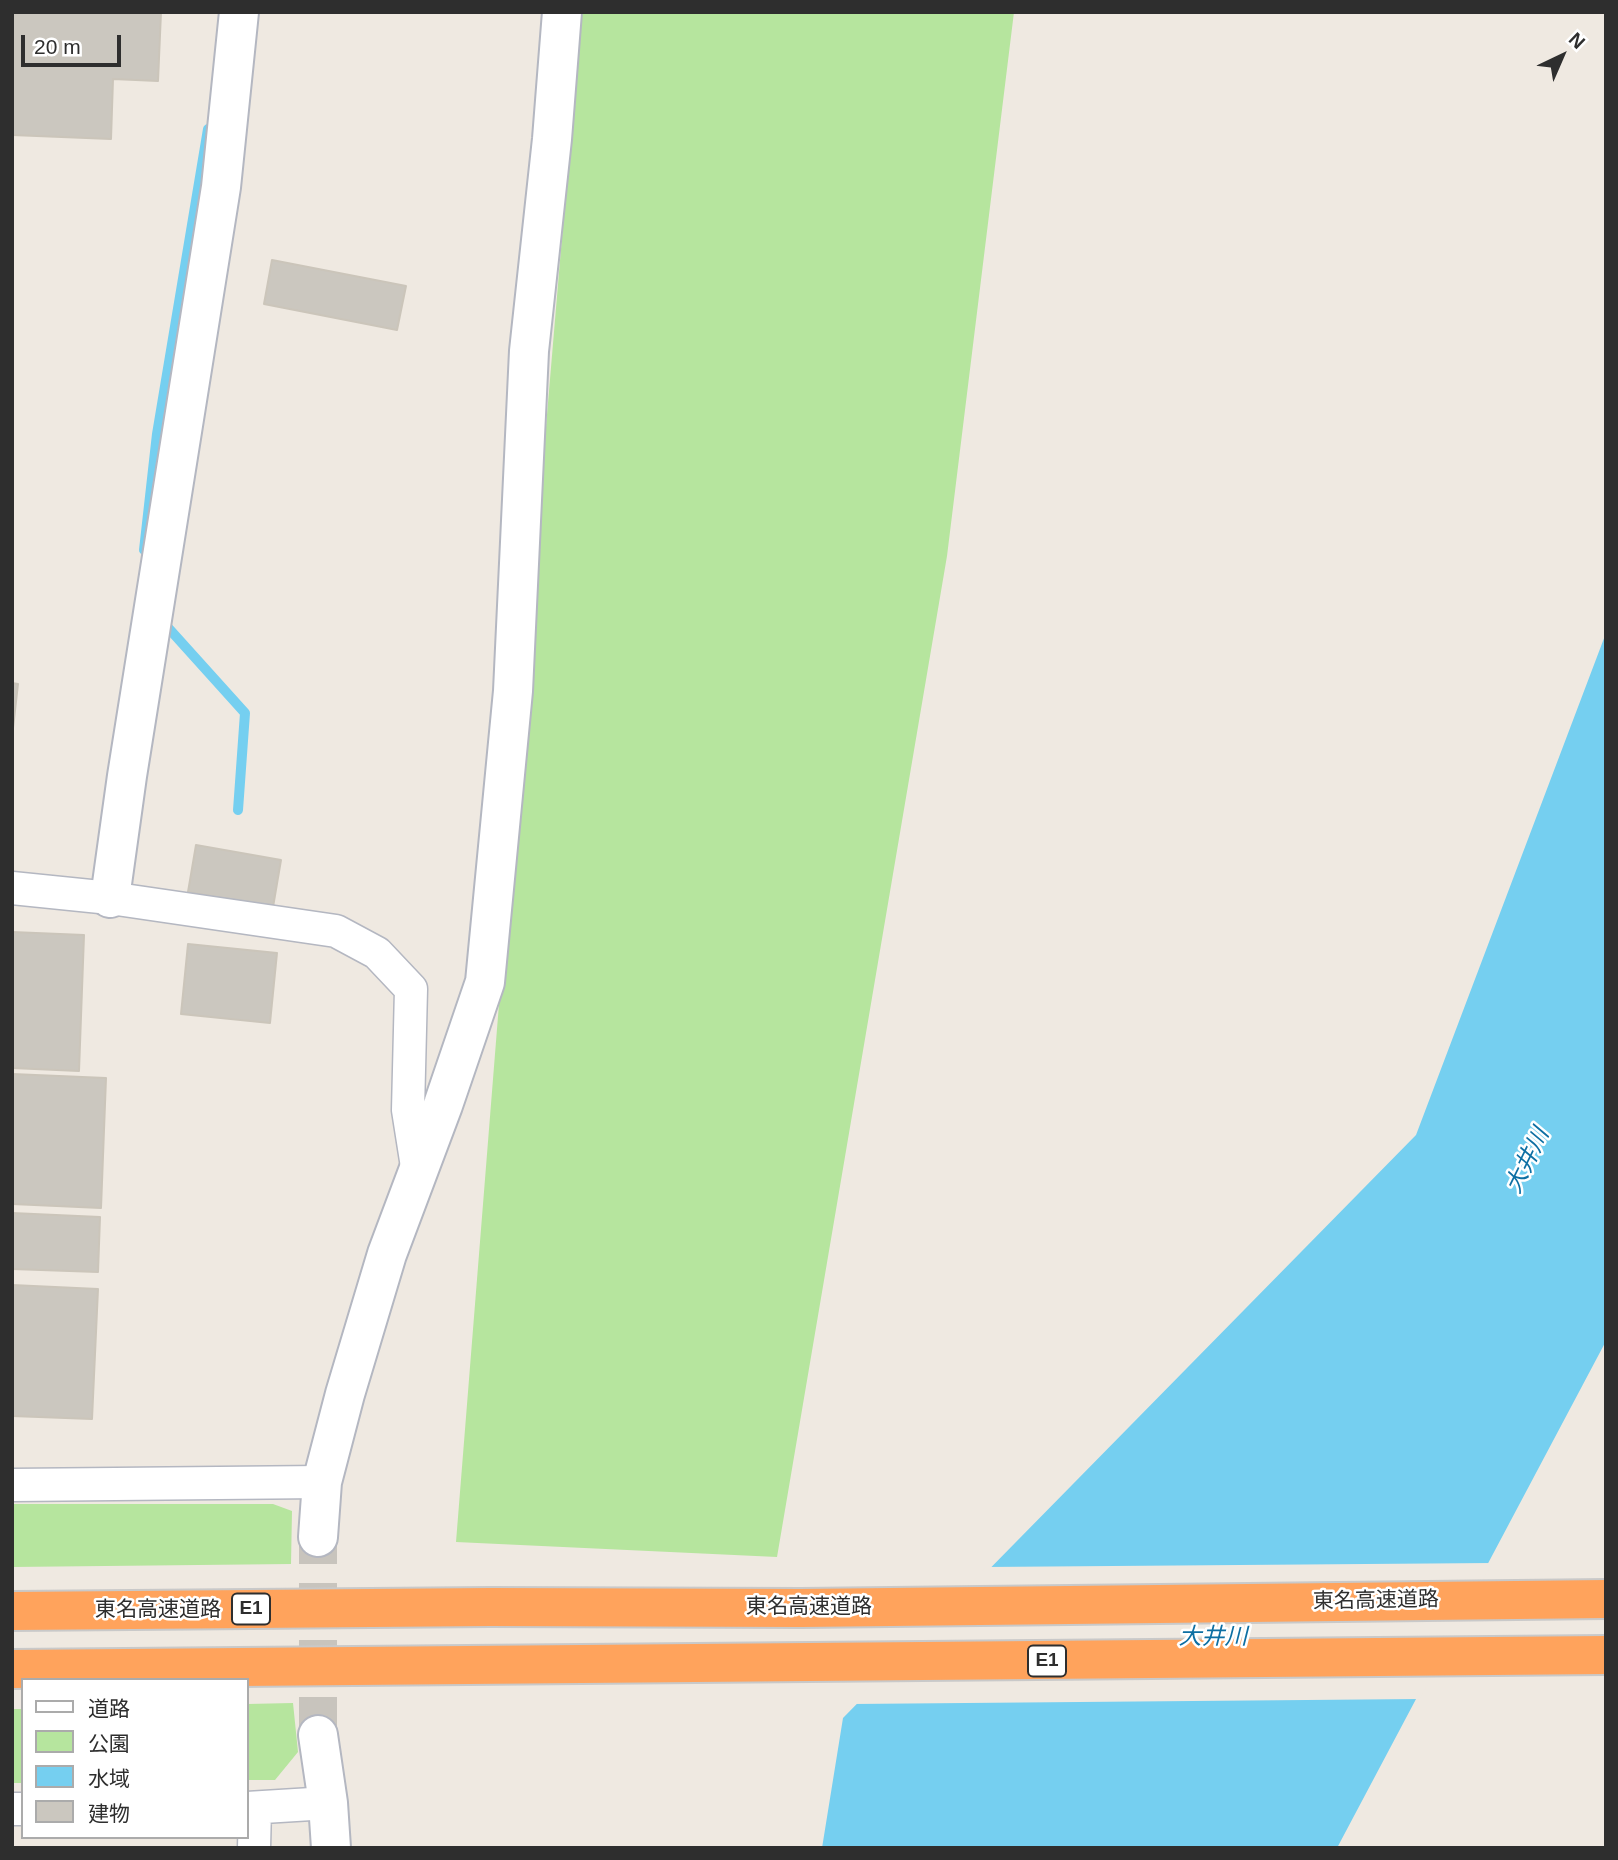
<!DOCTYPE html>
<html>
<head>
<meta charset="utf-8">
<style>
  body { margin:0 }
  #map { position:relative; width:1618px; height:1860px; overflow:hidden; background:#efe9e1; font-family:Helvetica,"Noto Sans JP",sans-serif }
  canvas { display:block }
  .frame { position:absolute; inset:0; border:14px solid #2e2e2e; pointer-events:none }
  .legend { position:absolute; left:21px; top:1678px; width:228px; height:161px; box-sizing:border-box; background:#fff; border:2px solid #ababab; margin:0; padding:9px 12px; list-style:none; font-size:21px; color:#2e2e2e }
  .legend li { display:flex; align-items:center; gap:14px; height:35px }
  .legend b { width:35px; border:2px solid #ababab }
  .north { position:absolute; left:1527px; top:21px; width:70px; height:70px; -webkit-text-stroke:5px #fff; paint-order:stroke; rotate:44deg; font-size:19px; font-weight:700; line-height:28px; text-align:center; color:#2e2e2e }
  .north::after { content:''; display:block; margin:auto; width:24px; height:32px; background:#2e2e2e; clip-path:polygon(50% 0,100% 100%,50% 72%,0 100%) }
  .scale { position:absolute; left:21px; top:35px; width:100px; height:32px; box-sizing:border-box; border:4px solid #2e2e2e; border-top:0; padding-left:9px; font-size:21px; line-height:24px; white-space:nowrap; color:#2e2e2e; -webkit-text-stroke:5px #fff; paint-order:stroke }
</style>
</head>
<body>
<div id="map">
<canvas width="1618" height="1860"></canvas>
<div class="frame"></div>
<ul class="legend">
<li><b style="height:9px;background:#fff"></b>道路</li>
<li><b style="height:19px;background:#b6e59e"></b>公園</li>
<li><b style="height:19px;background:#75cff0"></b>水域</li>
<li><b style="height:19px;background:#cbc7bf"></b>建物</li>
</ul>
<div class="north">N</div>
<div class="scale">20 m</div>
</div>
<script>
const g = document.querySelector('canvas').getContext('2d');
g.lineJoin = 'round';
function fillPath(path, color) { g.fillStyle = color; g.fill(path, 'evenodd'); }
function trace(path, color, width, dash) { g.strokeStyle = color; g.lineWidth = width; g.lineCap = dash ? 'butt' : 'round'; g.setLineDash(dash || []); g.stroke(path); }
function write(font, color, halo, rows, align = 'center') {
  g.font = font + ' Helvetica,"Noto Sans JP",sans-serif'; g.lineWidth = 5; g.setLineDash([]); g.textBaseline = 'middle'; g.strokeStyle = halo; g.fillStyle = color; for (const [text, x, y, turn = 0] of rows) {
    g.save(); g.translate(x, y); g.rotate((+turn || 0) * Math.PI / 180); g.textAlign = isNaN(turn) ? turn : align; if (halo) g.strokeText(text, 0, 0); g.fillText(text, 0, 0); g.restore();
  }
}
fillPath(new Path2D(`
  M581,12h433l-67,544 -170,1001 -321,-15 74,-926z
  M12,1504h261l19,7 -1,53 -279,3z
  M293,1703l5,49 -23,28h-28v-76z
  M12,1709h11v74h-11z`), '#b6e59e');
fillPath(new Path2D(`
  M1606,633v708l-269,507h-515l21,-130 573,-583z`), '#75cff0');
fillPath(new Path2D(`
  M1492,1563l-72,136 -568,5 134,-137z`), '#efe9e1');
trace(new Path2D(`
  M144,550l13,-116 51,-305
  M163,622l82,91 -7,97`), '#75cff0', 10);
const building = new Path2D(`
  M12,12h149l-3,69 -45,-2 -2,60 -99,-4z
  M272,260l134,26 -9,44 -133,-26z
  M12,683l6,1 -6,53z
  M196,845l85,15 -8,47 -85,-15z
  M12,932l72,3 -5,136 -67,-3z
  M188,944l89,9 -7,70 -89,-9z
  M12,1074l94,4 -5,130 -89,-4z
  M12,1213l88,4 -2,55 -86,-3z
  M12,1285l86,4 -6,130 -80,-3z`);
fillPath(building, '#cbc7bf');
trace(building, '#cbc5ba', 2);
trace(new Path2D(`
  M318,1735v-198`), '#c8c4bd', 38, [38, 19]);
const street = new Path2D(`
  M12,888l98,10 226,33 41,22 34,36 -3,121 10,63
  M12,1485l310,-3
  M247,1808l81,-5
  M12,1809h11
  M254,1848l1,-40`);
const secondary = new Path2D(`
  M110,898l17,-122 94,-589 18,-175
  M318,1537l4,-55 23,-88 42,-140 56,-149 42,-123 28,-291 16,-340 23,-212 10,-127
  M318,1735l10,68 3,45`);
const highway = new Path2D(`
  M12,1611l478,-4 311,1 805,-9
  M12,1669l1594,-14`);
trace(street, '#b4b7c1', 35);
trace(secondary, '#b4b7c1', 42);
trace(highway, '#c9c9c9', 42);
trace(street, '#fff', 32);
trace(secondary, '#fff', 38);
trace(highway, '#ffa35c', 38);
for (const [x, y, w] of [
  [251,1609,38],
  [1047,1661,38]
]) { const box = new Path2D(); box.roundRect(x - w / 2, y - 15.5, w, 31, 5); g.fillStyle = '#fff'; g.fill(box); trace(box, '#2e2e2e', 2); }
write('bold 19px', '#2e2e2e', null, [
  ["E1",251,1609],
  ["E1",1047,1661]
]);
write('21px', '#2e2e2e', '#fff', [
  ["東名高速道路",1376,1601,-1],
  ["東名高速道路",809,1607],
  ["東名高速道路",158,1610]
]);
write('italic 23px', '#0d6fa3', '#fff', [
  ["大井川",1528,1161,-64],
  ["大井川",1213,1638]
]);
</script>
</body>
</html>
